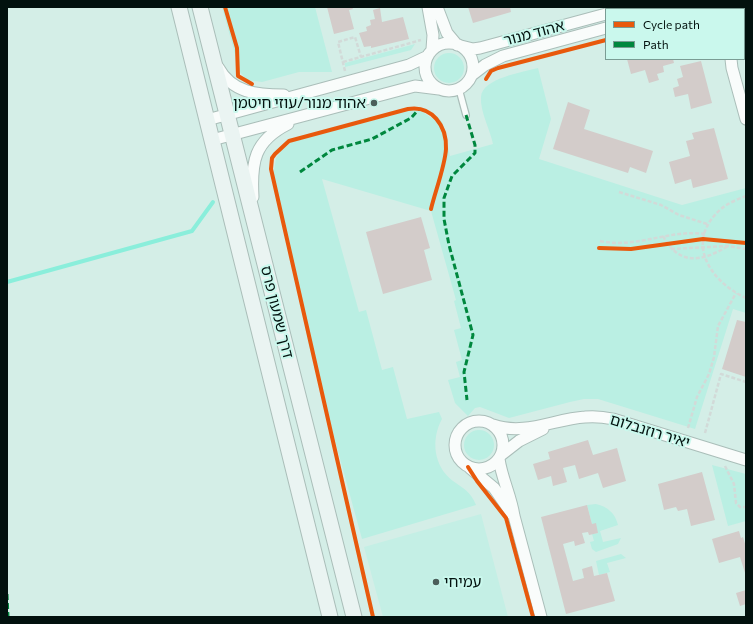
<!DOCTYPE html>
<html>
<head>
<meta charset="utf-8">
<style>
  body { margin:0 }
  #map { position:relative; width:753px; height:624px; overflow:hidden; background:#d4eee7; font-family:Commissioner,sans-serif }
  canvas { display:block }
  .frame { position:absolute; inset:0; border:8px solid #02110e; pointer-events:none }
  .legend { position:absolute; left:605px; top:8px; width:140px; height:52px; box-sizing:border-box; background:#caf8ed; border:1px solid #7a9c94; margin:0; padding:5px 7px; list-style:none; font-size:12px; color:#02110e }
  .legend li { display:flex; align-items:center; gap:8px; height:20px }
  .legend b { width:20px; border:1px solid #7a9c94 }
</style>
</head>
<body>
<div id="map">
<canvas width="753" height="624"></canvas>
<div class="frame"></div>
<ul class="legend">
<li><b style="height:5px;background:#e8590c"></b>Cycle path</li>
<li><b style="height:5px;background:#00873e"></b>Path</li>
</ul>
</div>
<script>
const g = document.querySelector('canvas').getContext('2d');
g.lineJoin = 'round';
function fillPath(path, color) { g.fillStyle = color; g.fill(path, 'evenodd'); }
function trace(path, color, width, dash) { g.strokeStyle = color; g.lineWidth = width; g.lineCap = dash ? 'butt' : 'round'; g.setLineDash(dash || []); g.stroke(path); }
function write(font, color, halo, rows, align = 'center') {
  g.font = font + ' Commissioner,"Noto Sans Hebrew",sans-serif'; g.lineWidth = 4; g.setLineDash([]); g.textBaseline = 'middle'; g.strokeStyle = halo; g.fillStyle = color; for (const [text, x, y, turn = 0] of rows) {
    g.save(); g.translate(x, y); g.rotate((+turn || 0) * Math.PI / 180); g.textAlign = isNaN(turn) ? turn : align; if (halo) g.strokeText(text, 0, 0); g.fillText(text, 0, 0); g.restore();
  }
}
fillPath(new Path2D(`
  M481,514l27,103h-125l-19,-70z`), '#c4efe5');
fillPath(new Path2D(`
  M222,7h93l17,65h-33l-37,10 -15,-2 -7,-8z
  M415,44l-4,6 -66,17v-4z
  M434 68a15 15 0 1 1 30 0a15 15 0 1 1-30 0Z
  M538,68l13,51 -12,40 143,46 64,-17v125l-13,-4 -38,120 -97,-30h-14l-14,3 -61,16 -29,-11 -5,1 -7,8 -13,-13 -7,-23 12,-3 -4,-15 6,-2 -8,-30 7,-2 -7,-27 2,-1 -25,-89 -109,-32 37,133 7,-2 16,60 11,-3 14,52 32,-7 3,7c-11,20 -9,47 11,62 10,7 18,11 23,24l-114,34 -54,-197 -11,-59 -24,-106 3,-19 6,-8 10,-8 120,-32 9,1 12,8 4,-3 5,6 8,34 43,-12c-3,-15 -13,-32 -12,-47 1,-19 43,-25 57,-29z
  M464 445a15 15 0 1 1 30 0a15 15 0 1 1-30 0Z
  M712,465l34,9v47l-18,5z
  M596,504c12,3 19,9 22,21l-18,6 3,11 18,-4 -3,6 -22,8 -4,-3 -2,-7 4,-1 -2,-7 6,-1 -6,-9 -5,-19z
  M621,554l5,4 -19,5 3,9 -11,3 -3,-14z`), '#baefe3');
trace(new Path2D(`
  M7,282l185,-51 21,-29`), '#8aeedb', 4);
fillPath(new Path2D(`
  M327,7h25l1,2 -4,1 5,19 -20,5z
  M468,7h42l1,5 -38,11z
  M380,8l2,14 21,-5 6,22 -38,9v-2l-7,1 -5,-14 8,-2 -1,-4 5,-2 -1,-5 5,-1 -2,-9z
  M627,59h46l1,4 -11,3 1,6 -7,2 2,6 -10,3 -4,-13 -14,4z
  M701,61l11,42 -21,6 -3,-15 -13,3 -2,-9 6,-2 -2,-7 6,-2 -3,-11z
  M568,102l22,8 -6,19 69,22 -7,22 -16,-6 -2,6 -75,-24z
  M714,128l14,51 -35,9 -2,-9 -16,5 -6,-22 21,-6 -4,-15 8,-2 -2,-6z
  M421,217l9,31 -6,2 8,30 -49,14 -17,-62z
  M737,320l9,2v55l-24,-8z
  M588,440l5,15 24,-7 9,33 -23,7 -5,-15 -19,6 -4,-14 -12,3 4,14 -14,4 -2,-10 -13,4 -5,-16 17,-5 -2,-7z
  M702,472l13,48 -24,6 -4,-17 -9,2 -2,-4 -12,3 -6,-26z
  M587,505l5,19 4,-1 2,10 -9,2 -1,-3 -6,1 3,10 -10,3 -1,-5 -11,3 10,37 11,-3 -2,-9 10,-3 2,10 13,-3 8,28 -49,13 -25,-97z
  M739,531l2,7 2,-1 3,10v29l-6,-19 -21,6 -7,-24z
  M746,590v14l-6,2 -4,-13z`), '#d3ccca');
const lane = new Path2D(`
  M459,89l7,26`);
const street = new Path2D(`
  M428,7l5,28 -1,14
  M437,7l10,26 10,12
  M689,7l2,2
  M626,9l7,-2
  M726,9l1,-2
  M425 67a24 24 0 1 1 48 0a24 24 0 1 1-48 0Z
  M461,46l12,3 7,-1 126,-34
  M731,59l1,9 14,51
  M218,67c14,26 39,28 66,28
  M472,75l13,-10 18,-9 103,-28
  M207,120l202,-55 19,-9
  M212,140l203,-54 24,3
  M253,197c-2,-35 1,-56 35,-73
  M455 445a24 24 0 1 1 48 0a24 24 0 1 1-48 0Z
  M493,425c32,11 61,-6 92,-8 10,-1 19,0 28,2l133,41
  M501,455l18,-14 24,-12
  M499,459c3,20 12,37 15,57l27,101
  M470,468l24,20 18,26`);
const secondary = new Path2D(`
  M179,7l151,610
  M200,7l154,610`);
trace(lane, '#aabeb9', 8);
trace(street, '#aabeb9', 13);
trace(secondary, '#aabeb9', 17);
trace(new Path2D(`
  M343,62l78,-22
  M345,71l-7,-29 17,-5 6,20
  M619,192l42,13 18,10 28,9
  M746,196c-8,3 -18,7 -25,13 -37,32 -12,72 25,89
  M663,236c16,30 39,26 65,10
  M600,241c36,8 69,-12 105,-7
  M671,249l57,-3 18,3
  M688,428l9,-31 12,-23 5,-17 4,-31 18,-33
  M705,433l16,-59 25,8
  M725,466l9,18 2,19 4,4h6`), '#d2dad8', 2.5, [4, 2]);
trace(lane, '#f9fcfb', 5.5);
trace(street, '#f9fcfb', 11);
trace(secondary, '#eaf4f2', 15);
trace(new Path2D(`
  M466,115l9,30v8l-23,23 -8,22v21l5,26 24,90 -9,37 3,28
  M300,172l32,-22 40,-11 39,-21 8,-9
  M7,594l1,23`), '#00873e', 3, [6, 3]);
trace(new Path2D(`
  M225,7l12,41 1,28 14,8
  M486,79l5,-8 7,-3 108,-28
  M599,248l32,1 72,-10 43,4
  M468,467l9,14 29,37 27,99
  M373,617l-102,-448 1,-11 3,-4 14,-13 119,-32c24,-4 39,17 38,40 -1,17 -11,43 -15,60`), '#e8590c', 4);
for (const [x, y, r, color] of [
  [374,103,4,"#4c5e5a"],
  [436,582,4,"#4c5e5a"]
]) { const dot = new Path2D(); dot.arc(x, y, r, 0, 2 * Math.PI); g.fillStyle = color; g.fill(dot); trace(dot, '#caf8ed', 1.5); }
write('15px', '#02110e', '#caf8ed', [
  ["אהוד מנור",534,33,-15],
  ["דרך שמעון פרס",277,312,76],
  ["יאיר רוזנבלום",650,431,17]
]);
write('15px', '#02110e', '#caf8ed', [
  ["אהוד מנור/עוזי חיטמן",366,103],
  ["עמיחי",444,582,"left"]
], 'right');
</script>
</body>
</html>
